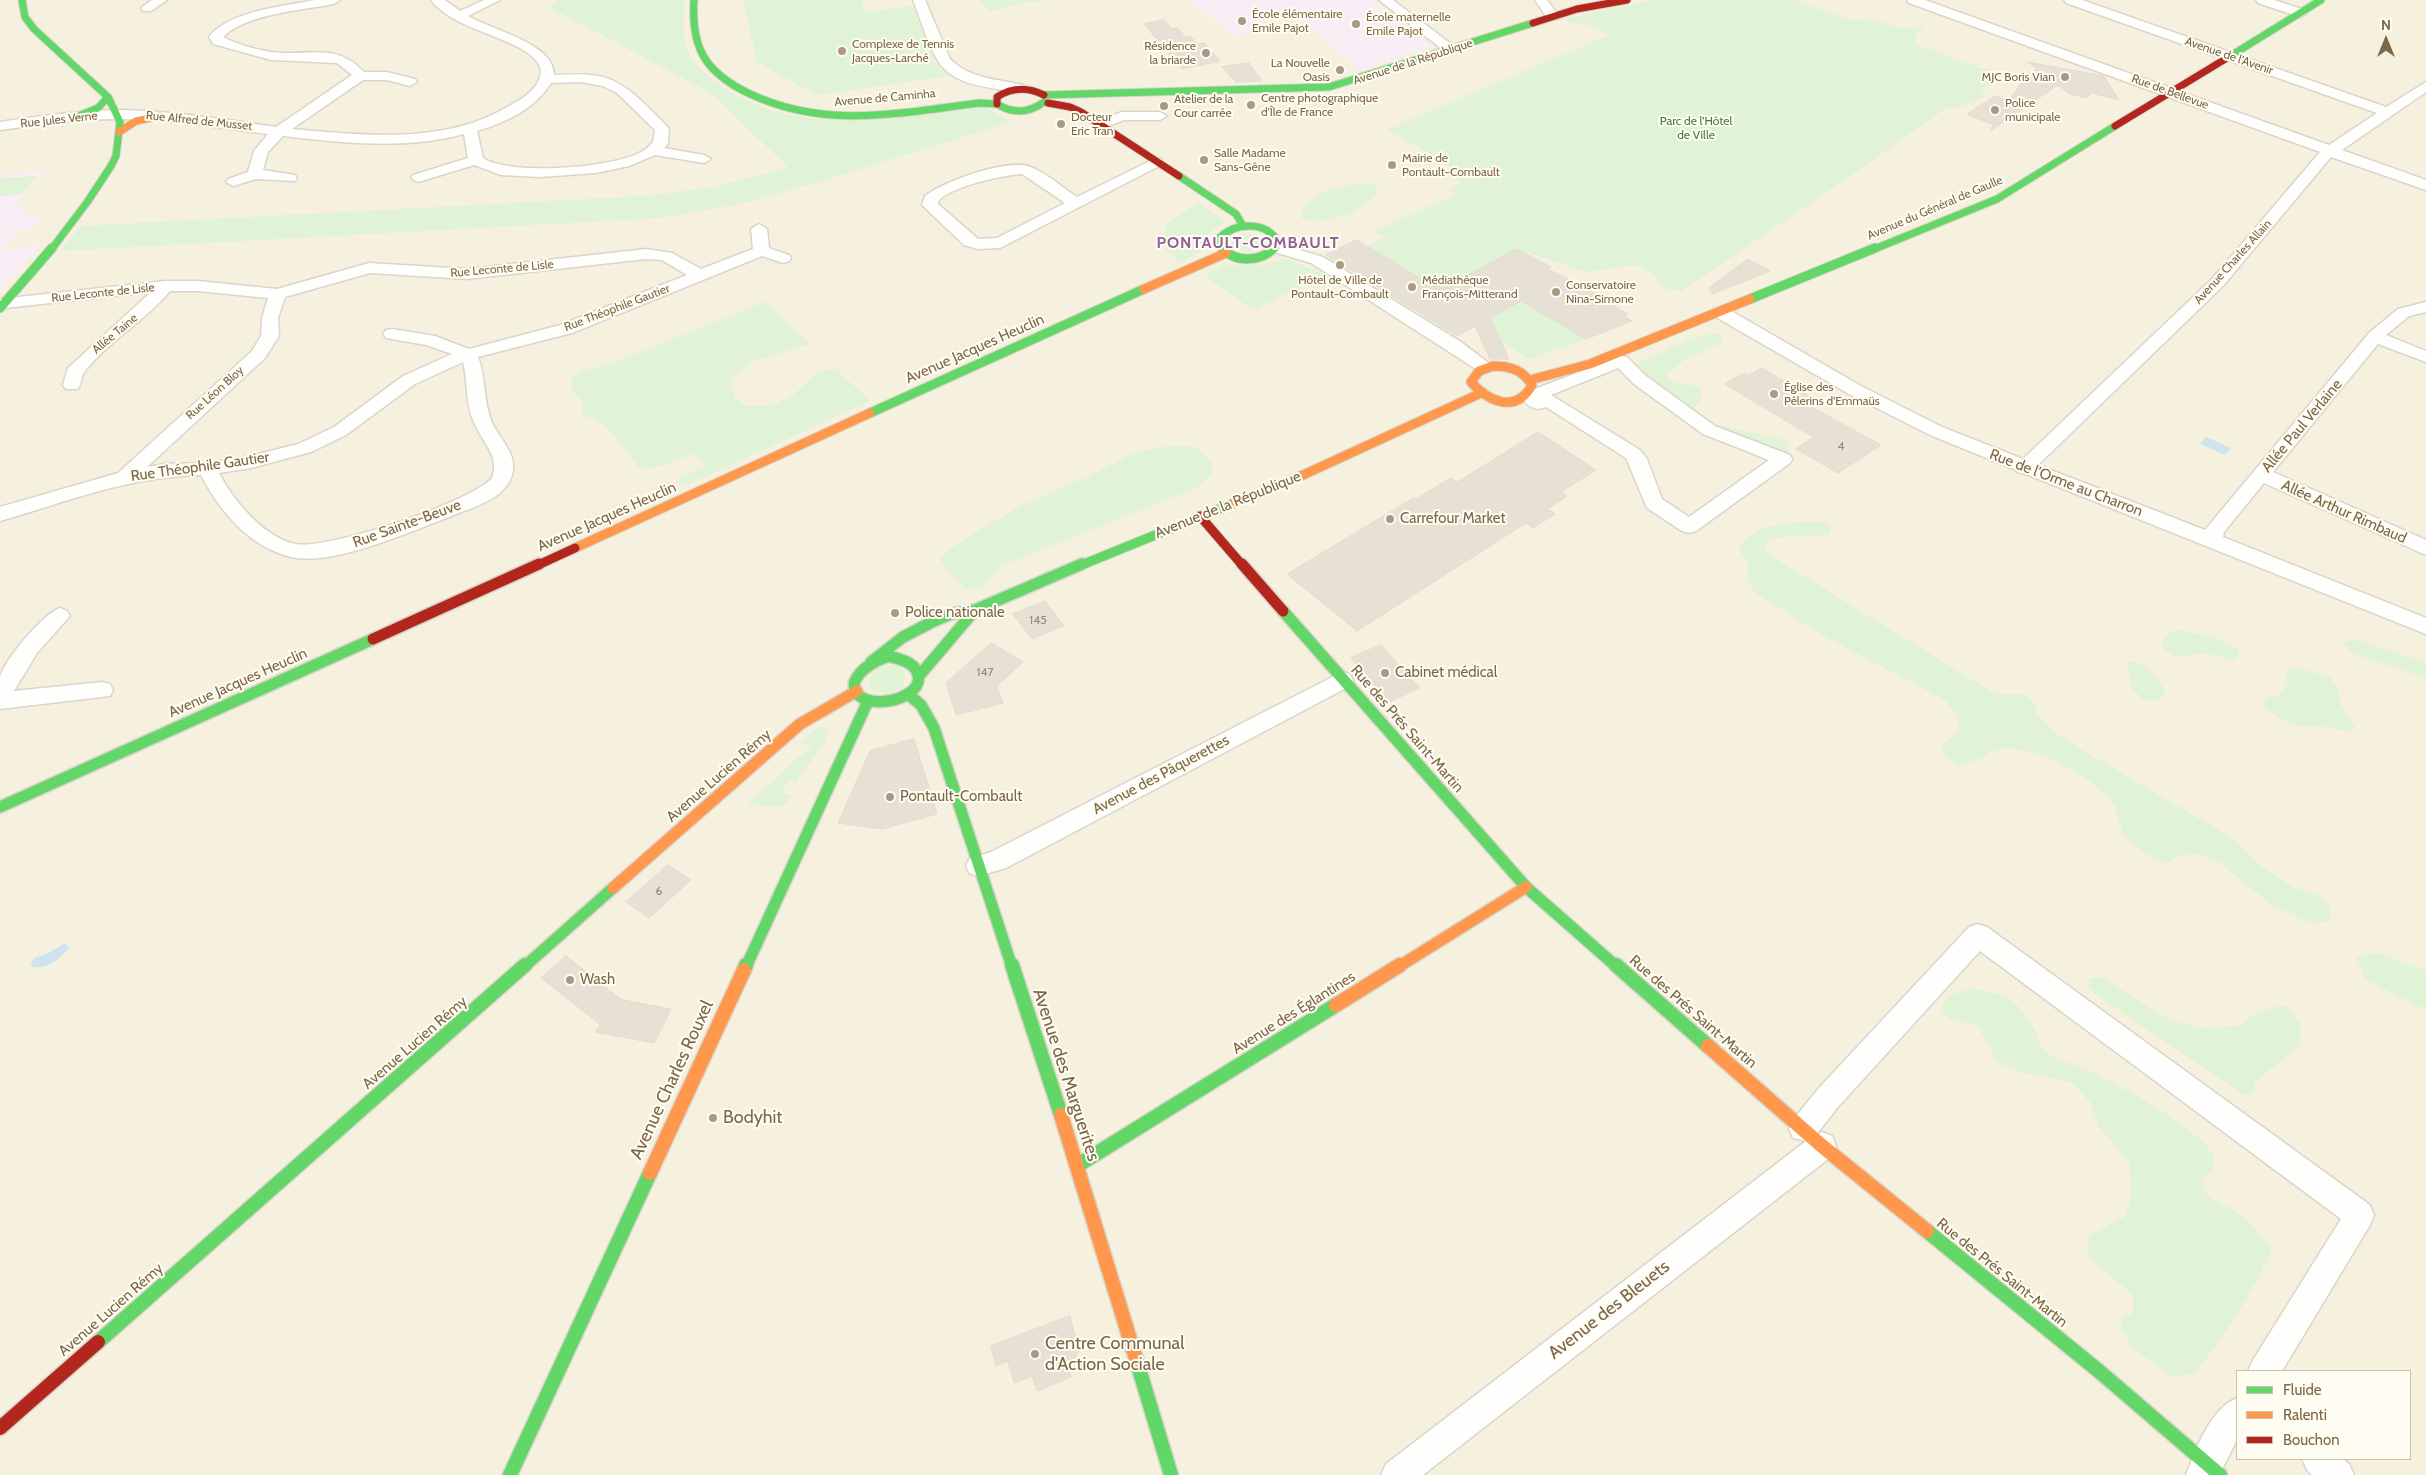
<!DOCTYPE html>
<html>
<head>
<meta charset="utf-8">
<style>
  body { margin:0 }
  #map { position:relative; width:2426px; height:1475px; overflow:hidden; background:#faf8ee; font-family:Cabin,sans-serif }
  canvas { display:block }
  .legend { position:absolute; left:2236px; top:1370px; width:175px; height:90px; box-sizing:border-box; background:#fffdf2; border:1px solid #cbc1ae; margin:0; padding:6px 9px; list-style:none; font-size:15px; color:#7d6749 }
  .legend li { display:flex; align-items:center; gap:10px; height:25px }
  .legend b { width:25px; border:1px solid #cbc1ae }
  .north { position:absolute; left:2361px; top:15px; width:50px; height:50px; -webkit-text-stroke:4px #fffdf2; paint-order:stroke; rotate:0deg; font-size:14px; font-weight:700; line-height:20px; text-align:center; color:#7d6749 }
  .north::after { content:''; display:block; margin:auto; width:18px; height:22px; background:#7d6749; clip-path:polygon(50% 0,100% 100%,50% 72%,0 100%) }
</style>
</head>
<body>
<div id="map">
<canvas width="2426" height="1475"></canvas>
<ul class="legend">
<li><b style="height:6px;background:#63d668"></b>Fluide</li>
<li><b style="height:6px;background:#ff974d"></b>Ralenti</li>
<li><b style="height:6px;background:#b3261e"></b>Bouchon</li>
</ul>
<div class="north">N</div>
</div>
<script>
const g = document.querySelector('canvas').getContext('2d');
g.lineJoin = 'round';
function fillPath(path, color) { g.fillStyle = color; g.fill(path, 'evenodd'); }
function trace(path, color, width, dash) { g.strokeStyle = color; g.lineWidth = width; g.lineCap = dash ? 'butt' : 'round'; g.setLineDash(dash || []); g.stroke(path); }
function write(font, color, halo, rows, align = 'center') {
  g.font = font + ' Cabin,sans-serif'; g.lineWidth = 4; g.setLineDash([]); g.textBaseline = 'middle'; g.strokeStyle = halo; g.fillStyle = color; for (const [text, x, y, turn = 0] of rows) {
    g.save(); g.translate(x, y); g.rotate((+turn || 0) * Math.PI / 180); g.textAlign = isNaN(turn) ? turn : align; if (halo) g.strokeText(text, 0, 0); g.fillText(text, 0, 0); g.restore();
  }
}
fillPath(new Path2D(`
  M0,0h2426v1475h-2426zM2237,1371h173v88h-173z`), '#f6f0de');
fillPath(new Path2D(`
  M1186,0h187l59,46 -71,25 -68,-59 -27,5 4,10 -34,9z
  M43,172l-28,35 14,8 13,1 -11,13 -13,1 -16,21 40,-7 -42,47v-116z`), '#f9eef5');
fillPath(new Path2D(`
  M559,0h126c-5,46 -2,59 37,86 66,45 127,34 201,27 19,-2 42,-8 61,-5 8,1 19,10 27,14l-202,63 -73,20 -76,13 -599,33 19,-25 564,-30 72,-9 72,-20 -77,-74 -162,-86z
  M743,0h118l5,12 47,-6 22,56 14,14 -133,19 -59,-33z
  M979,0h75l-28,2 -36,9z
  M1655,0h140l54,20 29,1 20,7 27,-1 -8,6 -2,11 77,28 3,6 -15,13 8,4 -31,13h-11l-98,70 -167,113 -14,-2 -10,-9v-4l-21,-11 -50,7 -69,-23 -45,23 114,67 -57,20 -28,-17 -3,-7 -12,-2 -31,-42 -20,-12 -8,4 -60,-37 18,-9 -10,-6 82,-37 -8,-5 11,-5 -13,-22 -61,-32 223,-95 -23,-11 -16,-1 -3,-5z
  M38,176l-17,19 -21,1v-18z
  M1362,183l13,2 3,5c-10,22 -55,37 -77,28 5,-27 40,-32 61,-35z
  M1199,203l21,14 4,5 -14,11 -4,16 -27,14 -13,-15v-24z
  M1245,233l15,3 4,8c-8,10 -24,9 -33,0l1,-6z
  M1287,259l39,16 -73,35 -48,-34 18,-11h38z
  M766,302l44,42 -58,18 -17,13 -5,11 6,13 11,7 27,-1 19,-10 26,-24 17,-2 34,32 -183,84h-9l2,-7 26,-12 -11,-12 -37,13 -18,2 -34,-43 -22,-11 -3,-5 3,-8 -11,-12 -2,-13 11,-6 33,-9z
  M1715,333l7,2v8l-38,17 -18,15c8,14 21,6 33,12l3,11 -5,8 -6,2 -41,-27c-3,-7 -10,-12 -11,-18l54,-25z
  M1710,423l75,17 4,4 -1,7 -5,4 -48,-15z
  M1189,446c13,4 18,9 24,21l-2,9 -13,11 -196,79c-15,12 -12,23 -36,23l-20,-20 -6,-10 12,-12 68,-41 71,-31 43,-22 28,-6z
  M1821,522l10,4 -2,9 -47,2 -13,2 -5,9 7,8 223,137 32,2 9,9 2,10 13,15 32,21 152,89 26,27 35,22 22,6 14,13 -1,14 -16,3 -41,-18 -53,-43 -23,-9 -19,2 -11,7c-17,-6 -37,-15 -45,-33 -4,-8 -3,-19 -10,-28 -17,-24 -84,-60 -114,-53 -5,1 -11,6 -16,9 -7,3 -15,5 -22,7l-15,-8 -3,-13 12,-8 6,-10 -4,-11 -10,-14 -129,-69 -62,-40 -9,-12c7,-14 1,-20 -8,-31 14,-27 56,-27 83,-27z
  M2178,629l37,9 23,11 2,7 -7,4 -29,-7 -29,4 -12,-8 -1,-7 6,-8z
  M2354,639l72,24v15l-75,-25 -7,-10z
  M2127,661c20,-1 28,16 39,30l-6,9h-16l-13,-13z
  M891,665l6,1 8,6 -2,15 -16,7 -16,-5 -3,-8 10,-13z
  M2292,668l10,1 29,9 8,13 1,12 16,26 -8,3 -20,-5 -29,-1 -17,-6 -17,-12v-10l13,-3 10,-8 -3,-14z
  M823,727l5,3c-2,20 -23,34 -31,52l-9,-1 -6,12 8,2 -5,10 -8,2 -29,-3 64,-59 -13,-2 18,-15z
  M2377,953l49,18v39l-60,-30 -10,-24z
  M2101,977l69,43 30,8 38,-2 16,-11 21,-8 12,-1 12,16 1,23 -46,38 1,10 -11,2 -149,-101 -6,-7v-9z
  M1972,988c34,7 46,11 63,42 3,6 3,16 9,20 14,11 28,14 44,21 29,12 111,57 125,84 2,4 0,10 0,15l-12,10 7,16 37,21 27,32c-21,45 -46,88 -79,125l-21,2 -39,-27 -11,-20 -1,-11 12,-5v-18l-44,-38 -2,-20 37,-20 7,-18 -1,-34 -31,-39 -9,-24 -19,-20 -50,-10 -23,-9 -21,-38 -21,-3 -16,-10 7,-16z`), '#e1f3d7');
fillPath(new Path2D(`
  M2206,437l25,11 -6,7 -25,-11z
  M65,943l4,4c-7,12 -25,24 -39,19l4,-8 13,-4z`), '#cee3ec');
const building = new Path2D(`
  M1164,20l8,9 6,-1 7,9 5,-1 7,8 7,-1 16,18 -38,8 -38,-45z
  M2028,62l76,14 15,24 -27,-7 -5,5 -17,-4 -12,-9 -68,46 3,-6 -26,-11 28,-18 14,5 16,-24 12,-8z
  M1249,63l13,18 -26,1 -14,-15z
  M1357,240l70,43 8,-4 11,7 71,-37 34,18 -3,2 64,33 -3,1 19,11 -4,2 8,5 -46,18 -65,-38 -31,17 19,41h-19l-15,-33 -18,10 -131,-81z
  M1748,259l22,12 -58,23 -3,-6z
  M1762,368l56,33 -8,5 71,39 -43,28 -42,-24 17,-12 -88,-53 19,-11 5,2z
  M1538,432l58,38 -35,22 6,4 -19,13 7,5 -22,14 -7,-5 -169,108 -70,-57 126,-76 3,1 35,-21 6,4z
  M1045,601l19,25 -32,13 -19,-25z
  M992,643l31,19 -26,24 6,17 -47,12 -10,-32z
  M1381,645l39,43 -31,14 -38,-44z
  M914,739l23,75 -55,15 -44,-6 32,-72z
  M668,865l23,15 -42,38 -23,-16z
  M566,956l56,44 49,9 -17,34 -59,-11 5,-8 -59,-46z
  M1070,1316l9,34 -3,7 -8,8 3,12 -34,14 -5,-15 -18,7 -6,-22 -12,5 -5,-20z`);
fillPath(building, '#e7e1d5');
trace(building, '#e4ddcf', 1);
const street = new Path2D(`
  M152,0h15l-16,11h-8l-2,-3z
  M315,0h25l-6,4c-31,6 -89,10 -111,33 13,7 34,13 49,15 35,5 63,-11 92,20h23l28,7 2,3 -7,4 -23,-6h-24l-71,49c71,6 151,16 215,-22 9,-5 18,-9 25,-17 7,-7 12,-18 6,-27 -17,-26 -83,-31 -107,-63h14l15,11 24,-11h16l-32,16c24,14 86,27 86,59 46,-2 59,-1 93,31 7,8 16,15 22,23l-1,15 -4,4 40,7 7,4 -7,4 -49,-8 -26,11 -33,7 -57,4 -38,-2 -27,-10 -56,17 -7,-4 2,-3 55,-17 -4,-24c-58,16 -122,9 -181,2l-15,16 -5,18 32,5 2,3 -2,3 -39,-2 -23,7 -7,-4 2,-3 20,-7 6,-21 14,-17c-49,-6 -99,-15 -149,-15 -40,0 -80,6 -119,11v-8c39,-6 78,-11 117,-12 54,0 107,10 159,17l76,-52 -15,-12 -66,-3 -58,-16 -4,-7c19,-26 76,-31 106,-37zM580,82l23,4 14,7 38,37 -2,12c-3,3 -7,8 -12,10 -28,16 -131,24 -158,6l-6,-27c28,-8 59,-23 74,-48z
  M913,0h12l25,59c20,20 47,20 73,26l2,3 -2,3 -5,1c-26,-4 -65,-6 -80,-31 -11,-18 -17,-41 -25,-61z
  M1379,0h14l66,50 -7,4 -5,-1z
  M1535,0h12l12,16 -1,3h-10z
  M1907,0h18l404,145 48,-32 -311,-110 -2,-3h18l304,107 40,-25v10l-84,58 84,30v10l-95,-33 -108,129 -185,179 167,65 164,-197 29,-24 28,-7v10l-17,4 -23,19 40,16v11l-48,-18 -105,128 153,68v15l-162,-72 -40,49 -1,5 203,81v16l-400,-160 -9,-2 -1,-2 -86,-35 -81,-41 -135,-78 -2,-4 2,-4h12l135,78 81,41 81,32 188,-179 109,-128 -411,-149z
  M2256,0h18l31,10 2,3 -6,4 -4,-1 -39,-13z
  M1122,112h38l7,4 -7,4h-36l-24,9 -7,-4 2,-3z
  M1156,158l5,1 2,3 -2,3 -161,83 -22,1 -14,-4 -42,-40 3,-9c19,-15 79,-36 103,-30 18,6 33,21 49,31zM1022,174l43,29 -68,35 -19,1 -40,-35c1,-15 69,-30 84,-30z
  M759,224l8,5 2,19 20,7 2,3 -2,3 -6,2 -21,-7 -190,77 -94,24c8,20 5,42 13,63 6,17 28,34 21,55 -2,8 -9,16 -16,21 -13,9 -30,14 -45,20 -38,15 -120,51 -160,41 -41,-10 -71,-45 -90,-82 -75,2 -131,26 -201,46v-14l118,-34 134,-122 9,-15 1,-18 6,-20 -70,-7h-28c-25,30 -61,50 -85,80 -4,5 -3,12 -7,18h-12l-3,-4 5,-17 83,-76 -146,16 -5,-1v-8l165,-18h33l79,8 92,-26 98,6 179,-20 26,4 29,16 52,-20 -2,-20zM646,259l16,1 25,15 -127,50 -91,24 -34,-13 -43,-7 -6,1 -3,4 3,4 40,7 26,9 -49,22 -69,51 -36,17 -47,12 -44,7 -42,1 -18,3 118,-109 14,-22 -1,-18 7,-21 85,-24 97,6zM463,362c5,19 2,40 10,58 7,20 28,36 19,58 -21,24 -164,72 -196,66 -31,-5 -64,-45 -77,-71l32,-5 60,-16 35,-17 69,-51z
  M1277,243l46,14 138,85 33,25 -3,4h-12l-168,-108 -40,-12 -2,-3z
  M1621,356l6,1 19,19 69,50 75,29 2,4 -2,4 -94,68 -7,2 -7,-2 -35,-23 -21,-50 -80,-51c-10,4 -17,1 -23,-8l4,-7zM1618,368l16,16 69,50 66,26 -80,57 -27,-18 -15,-40 -7,-9 -89,-55z
  M60,608l7,3 3,5 -33,37 -23,38 88,-9 8,2 3,6 -3,6 -110,13c0,-10 0,-21 0,-31 3,-17 44,-65 60,-70z
  M1342,672l8,2 3,6 -3,6 -344,182 -28,8 -9,-3 -3,-7 3,-7 22,-7z
  M1978,924l9,3 383,278 4,10 -4,10 -88,146h-34l5,-11 88,-141 -361,-268 -142,156 -22,28 6,-3 10,4 4,10 -4,10 -409,319h-42l5,-11 420,-323 -13,-3 -4,-9 4,-9 25,-31 151,-162z
  M2237,1398v42l-18,35h-33c10,-26 24,-66 51,-77z
  M2302,1459h41l6,5 5,11h-42l-5,-5z`);
const fastFar3 = new Path2D(`
  M22,0l3,17 9,12 74,68 12,25 -4,34 -5,10 -23,35 -37,49
  M694,0c-3,48 11,72 54,93 77,37 151,20 231,10l18,1
  M2227,58l94,-58
  M1044,95l285,-8 204,-64
  M997,104c16,10 32,9 47,-2
  M76,117l22,-9 10,-11
  M1179,176l57,38 7,12
  M1223,250l-5,-11c17,-17 48,-19 61,4l-6,7
  M1872,250l125,-51 118,-73`);
const fastFar2 = new Path2D(`
  M1222,248c13,15 39,14 52,0
  M1750,299l125,-51
  M0,308l52,-60
  M870,413l274,-124
  M1079,566l155,-63`);
const fastFar1 = new Path2D(`
  M1283,611l243,276 91,80
  M889,656c9,3 22,5 27,14 14,24 -35,40 -55,27 -6,-4 -8,-10 -6,-16 6,-13 22,-21 34,-25z
  M871,662l32,-25 29,-15 19,-8 24,-4 107,-46
  M919,676l56,-66
  M909,695l12,10 13,23 78,239
  M0,807l373,-168
  M524,967l89,-79
  M746,967l122,-266`);
const fast = new Path2D(`
  M1012,965l49,150
  M1616,965l92,81
  M744,970l2,-5
  M1078,1165l258,-160
  M1927,1231l173,141 120,103
  M98,1342l427,-377
  M1136,1359l35,116
  M510,1475l140,-302`);
const slowFar3 = new Path2D(`
  M119,132l17,-11 24,-5`);
const slowFar2 = new Path2D(`
  M1144,289l82,-36
  M1493,366c17,0 30,4 39,19 -16,29 -43,17 -61,-3l8,-11z
  M1530,380l60,-16 160,-65
  M1234,503l69,-28 176,-81
  M575,548l295,-135`);
const slowFar1 = new Path2D(`
  M613,888l187,-164 57,-33
  M1398,967l128,-80`);
const slow = new Path2D(`
  M1336,1005l64,-40
  M1708,1046l114,100 105,85
  M1061,1115l75,244
  M650,1173l94,-203`);
const jamFar3 = new Path2D(`
  M1533,23l44,-14 50,-9
  M1048,103l22,4 11,5 98,64
  M997,104v-7c15,-10 31,-10 47,-2
  M2115,126l112,-68`);
const jamFar2 = new Path2D(`
  M1200,516l43,50
  M536,566l39,-18`);
const jamFar1 = new Path2D(`
  M1242,564l41,47
  M373,639l166,-75`);
const jam = new Path2D(`
  M0,1428l98,-86`);
trace(street, '#dad5cc', 3);
trace(fastFar3, '#d8d4c9', 9);
trace(fastFar2, '#d8d4c9', 11);
trace(fastFar1, '#d8d4c9', 14);
trace(fast, '#d8d4c9', 17);
trace(slowFar3, '#d8d4c9', 9);
trace(slowFar2, '#d8d4c9', 11);
trace(slowFar1, '#d8d4c9', 14);
trace(slow, '#d8d4c9', 17);
trace(jamFar3, '#d8d4c9', 9);
trace(jamFar2, '#d8d4c9', 11);
trace(jamFar1, '#d8d4c9', 14);
trace(jam, '#d8d4c9', 17);
fillPath(street, '#fefefc');
trace(fastFar3, '#63d668', 7);
trace(fastFar2, '#63d668', 9);
trace(fastFar1, '#63d668', 11);
trace(fast, '#63d668', 14);
trace(slowFar3, '#ff974d', 7);
trace(slowFar2, '#ff974d', 9);
trace(slowFar1, '#ff974d', 11);
trace(slow, '#ff974d', 14);
trace(jamFar3, '#b3261e', 7);
trace(jamFar2, '#b3261e', 9);
trace(jamFar1, '#b3261e', 11);
trace(jam, '#b3261e', 14);
for (const [x, y, r, color] of [
  [1242,21,5,"#a99a83"],
  [1356,24,5,"#a99a83"],
  [842,51,5,"#a99a83"],
  [1206,53,5,"#a99a83"],
  [1340,70,5,"#a99a83"],
  [2065,77,5,"#a99a83"],
  [1251,105,5,"#a99a83"],
  [1164,106,5,"#a99a83"],
  [1995,110,5,"#a99a83"],
  [1061,124,5,"#a99a83"],
  [1204,160,5,"#a99a83"],
  [1392,165,5,"#a99a83"],
  [1340,265,5,"#a99a83"],
  [1412,287,5,"#a99a83"],
  [1556,292,5,"#a99a83"],
  [1774,394,5,"#a99a83"],
  [1390,519,5,"#a99a83"],
  [895,613,5,"#a99a83"],
  [1385,673,5,"#a99a83"],
  [890,797,5,"#a99a83"],
  [570,980,5,"#a99a83"],
  [713,1118,5,"#a99a83"],
  [1035,1354,5,"#a99a83"]
]) { const dot = new Path2D(); dot.arc(x, y, r, 0, 2 * Math.PI); g.fillStyle = color; g.fill(dot); trace(dot, '#fffdf2', 2); }
write('12px', '#7d6749', '#fffdf2', [
  ["École élémentaire",1252,14],
  ["Emile Pajot",1252,28],
  ["École maternelle",1366,17],
  ["Emile Pajot",1366,31],
  ["Complexe de Tennis",852,44],
  ["Jacques-Larché",852,58],
  ["Résidence",1196,46,"right"],
  ["la briarde",1196,60,"right"],
  ["La Nouvelle",1330,63,"right"],
  ["Oasis",1330,77,"right"],
  ["MJC Boris Vian",2055,77,"right"],
  ["Centre photographique",1261,98],
  ["d'Île de France",1261,112],
  ["Atelier de la",1174,99],
  ["Cour carrée",1174,113],
  ["Police",2005,103],
  ["municipale",2005,117],
  ["Docteur",1071,117],
  ["Eric Tran",1071,131],
  ["Salle Madame",1214,153],
  ["Sans-Gêne",1214,167],
  ["Mairie de",1402,158],
  ["Pontault-Combault",1402,172],
  ["Hôtel de Ville de",1340,280,"center"],
  ["Pontault-Combault",1340,294,"center"],
  ["Médiathèque",1422,280],
  ["François-Mitterand",1422,294],
  ["Conservatoire",1566,285],
  ["Nina-Simone",1566,299],
  ["Église des",1784,387],
  ["Pèlerins d'Emmaüs",1784,401]
], 'left');
write('12px', '#7d6749', '#fffdf2', [
  ["Avenue de l'Avenir",2229,56,19],
  ["Avenue de la République",1413,62,-18],
  ["Rue de Bellevue",2170,92,20],
  ["Avenue de Caminha",885,98,-5],
  ["Rue Jules Verne",59,120,-6],
  ["Rue Alfred de Musset",199,121,6],
  ["Avenue du Général de Gaulle",1935,208,-23],
  ["Avenue Charles Allain",2233,262,-48],
  ["Rue Leconte de Lisle",502,269,-5],
  ["Rue Leconte de Lisle",103,293,-6],
  ["Rue Théophile Gautier",617,308,-21],
  ["Allée Taine",115,334,-40],
  ["Rue Léon Bloy",215,393,-42]
]);
write('12px', '#417e3c', '#fffdf2', [
  ["Parc de l’Hôtel",1696,121],
  ["de Ville",1696,135]
]);
write('12px', '#99886e', null, [
  ["4",1841,446],
  ["145",1038,620],
  ["147",985,672],
  ["6",659,891]
]);
write('15px', '#7d6749', '#fffdf2', [
  ["Avenue Jacques Heuclin",975,349,-24],
  ["Allée Paul Verlaine",2302,426,-50],
  ["Rue Théophile Gautier",200,467,-8],
  ["Rue de l'Orme au Charron",2066,483,21],
  ["Avenue de la République",1228,505,-22],
  ["Allée Arthur Rimbaud",2344,512,24],
  ["Avenue Jacques Heuclin",607,517,-24],
  ["Rue Sainte-Beuve",407,524,-20],
  ["Avenue Jacques Heuclin",238,683,-24],
  ["Rue des Prés Saint-Martin",1407,729,49],
  ["Avenue des Pâquerettes",1161,775,-28],
  ["Avenue Lucien Rémy",719,776,-41],
  ["Rue des Prés Saint-Martin",1693,1012,41],
  ["Avenue des Églantines",1294,1013,-32],
  ["Avenue Lucien Rémy",415,1043,-41],
  ["Rue des Prés Saint-Martin",2002,1273,39],
  ["Avenue Lucien Rémy",111,1310,-41]
]);
write('15px', '#7d6749', '#fffdf2', [
  ["Carrefour Market",1400,519],
  ["Police nationale",905,613],
  ["Cabinet médical",1395,673],
  ["Pontault-Combault",900,797],
  ["Wash",580,980]
], 'left');
g.letterSpacing = '1px';
write('bold 16px', '#926199', '#fffdf2', [
  ["PONTAULT-COMBAULT",1248,243]
]);
g.letterSpacing = '0px';
write('18px', '#7d6749', '#fffdf2', [
  ["Avenue des Marguerites",1066,1075,72],
  ["Avenue Charles Rouxel",672,1080,-65],
  ["Avenue des Bleuets",1609,1310,-38]
]);
write('18px', '#7d6749', '#fffdf2', [
  ["Bodyhit",723,1118],
  ["Centre Communal",1045,1344],
  ["d'Action Sociale",1045,1365]
], 'left');
</script>
</body>
</html>
